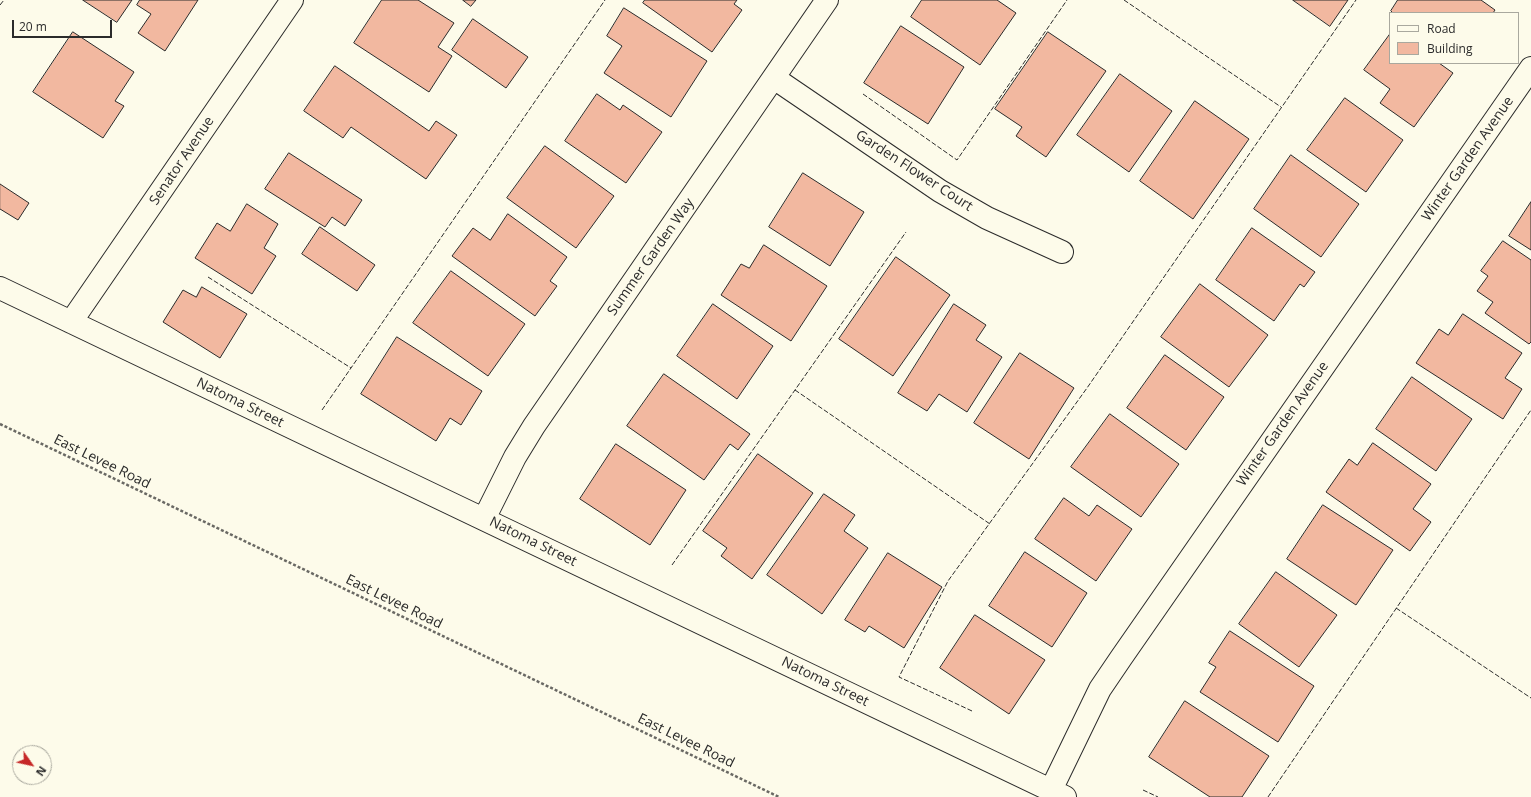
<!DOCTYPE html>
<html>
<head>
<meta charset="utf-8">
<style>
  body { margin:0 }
  #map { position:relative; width:1531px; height:797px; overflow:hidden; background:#fdfbea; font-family:"Open Sans",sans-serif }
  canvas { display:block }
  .legend { position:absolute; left:1389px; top:12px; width:130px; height:52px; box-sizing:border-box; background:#fdfbea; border:1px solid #a9a89e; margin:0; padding:5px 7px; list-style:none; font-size:12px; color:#2b2b2b }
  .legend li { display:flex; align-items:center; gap:8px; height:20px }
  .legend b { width:20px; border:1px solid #a9a89e }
  .north { position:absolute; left:12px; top:745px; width:40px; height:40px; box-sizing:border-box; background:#fdfbea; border:1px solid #a9a89e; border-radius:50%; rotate:124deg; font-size:11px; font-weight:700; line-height:16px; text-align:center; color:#2b2b2b }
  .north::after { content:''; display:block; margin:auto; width:14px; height:18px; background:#c62828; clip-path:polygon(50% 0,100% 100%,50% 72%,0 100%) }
  .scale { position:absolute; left:12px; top:20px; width:100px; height:18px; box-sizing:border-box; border:2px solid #2b2b2b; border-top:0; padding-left:5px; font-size:12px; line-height:14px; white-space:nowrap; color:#2b2b2b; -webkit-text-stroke:3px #fdfbea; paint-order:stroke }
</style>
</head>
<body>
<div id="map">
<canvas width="1531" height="797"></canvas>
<ul class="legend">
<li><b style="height:5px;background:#fdfbea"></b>Road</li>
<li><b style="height:11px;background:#f2b8a0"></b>Building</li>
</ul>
<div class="north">N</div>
<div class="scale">20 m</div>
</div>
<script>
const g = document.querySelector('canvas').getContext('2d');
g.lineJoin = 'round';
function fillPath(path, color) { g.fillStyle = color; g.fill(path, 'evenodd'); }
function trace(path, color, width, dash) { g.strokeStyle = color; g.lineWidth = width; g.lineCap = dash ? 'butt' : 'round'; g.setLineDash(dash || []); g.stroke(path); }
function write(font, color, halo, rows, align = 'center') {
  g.font = font + ' "Open Sans",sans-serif'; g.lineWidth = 3; g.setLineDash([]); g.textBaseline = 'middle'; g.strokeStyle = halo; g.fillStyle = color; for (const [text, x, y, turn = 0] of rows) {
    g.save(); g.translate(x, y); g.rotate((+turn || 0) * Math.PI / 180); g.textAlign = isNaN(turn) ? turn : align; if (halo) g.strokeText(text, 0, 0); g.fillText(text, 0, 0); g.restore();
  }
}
const building = new Path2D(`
  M83,0h49l-15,22z
  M140,0h58l-33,51 -27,-18 13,-19 -14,-9z
  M382,0h36l36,23 -16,24 14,9 -23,36 -75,-49z
  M463,0h13l-5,6z
  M645,0h92l-3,4 8,6 -30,42 -69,-49z
  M922,0h75l19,13 -36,52 -69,-48z
  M1293,0h55l-18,26z
  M1398,0h83l14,10 -2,3h-100l-2,-2z
  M624,8l83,53 -36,56 -67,-44 18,-27 -15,-10z
  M473,19l55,38 -22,31 -54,-38z
  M901,26l63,41 -36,57 -64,-41z
  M73,32l61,40 -19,29 9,5 -21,32 -70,-46z
  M1048,32l58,39 -60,86 -30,-21 6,-9 -27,-18z
  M1390,34v29h49l14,10 -39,54 -34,-24 10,-14 -26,-19z
  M335,66l94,65 7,-10 21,14 -31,44 -75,-52 -8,11 -39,-27z
  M1120,74l52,37 -43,61 -52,-37z
  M597,94l23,16 3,-5 39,27 -36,51 -61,-42z
  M1345,98l58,42 -37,52 -59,-42z
  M1195,101l54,38 -56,80 -53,-38z
  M545,146l69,50 -38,52 -69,-50z
  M289,153l73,47 -17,26 -13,-9 -7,10 -60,-38z
  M1291,155l68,49 -38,53 -67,-48z
  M803,173l61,39 -34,54 -61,-39z
  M0,184l29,19 -11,17 -18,-11z
  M1531,202v48l-22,-14z
  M247,204l31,20 -14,24 12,8 -24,38 -57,-36 22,-35 13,8z
  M508,214l59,43 -17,24 7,5 -22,30 -83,-60 21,-28 17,12z
  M320,227l55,38 -18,26 -55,-37z
  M1252,228l63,44 -11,15 -4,-3 -26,37 -58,-41z
  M1503,241l28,19v82l-2,2 -44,-31 8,-11 -16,-11 11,-15 -7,-5z
  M764,245l63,41 -36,55 -70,-46 20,-31 8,4z
  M896,257l54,38 -57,81 -54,-37z
  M451,271l74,53 -37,52 -75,-53z
  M1200,284l68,51 -39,52 -68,-50z
  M202,287l45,27 -27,44 -57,-36 20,-32 13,7z
  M713,304l60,42 -36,53 -60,-43z
  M954,304l32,21 -10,15 26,17 -35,55 -28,-18 -12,17 -29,-18z
  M1463,314l59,39 -17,25 17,11 -19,30 -87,-56 23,-34 9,6z
  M397,337l85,54 -21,34 -11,-7 -14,23 -75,-47z
  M1020,353l54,35 -45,71 -55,-36z
  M1165,355l59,42 -38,53 -59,-42z
  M664,374l86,60 -12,16 -8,-6 -26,36 -77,-54z
  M1412,377l60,42 -36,52 -60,-42z
  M1110,414l69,50 -38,53 -70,-50z
  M1373,443l58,41 -18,25 18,13 -21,29 -84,-59 23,-33 8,6z
  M616,444l70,46 -36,55 -70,-46z
  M758,454l55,39 -61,86 -31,-23 6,-8 -24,-17z
  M824,494l31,21 -11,16 24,17 -46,66 -55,-39z
  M1064,498l25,18 8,-11 35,24 -36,52 -61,-42z
  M1323,505l70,45 -37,55 -69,-46z
  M1025,552l62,41 -35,54 -63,-41z
  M888,553l54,34 -38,61 -35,-22 -4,6 -20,-12z
  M1276,572l61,43 -38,52 -60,-43z
  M975,615l70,45 -36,54 -69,-46z
  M1230,631l84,55 -36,56 -78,-50 16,-25 -7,-4z
  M1185,701l84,55 -27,41h-32l-61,-40z`);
fillPath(building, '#f2b8a0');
trace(building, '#2b2b2b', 1);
const minor = new Path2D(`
  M774,78l166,113 47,27 75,34
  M0,288l1065,509
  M71,322l221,-322
  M484,519l31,-62 19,-31 293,-426
  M1051,790l49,-101 21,-31 410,-590`);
trace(minor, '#2b2b2b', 24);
trace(new Path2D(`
  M0,424l779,373`), '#6a6964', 2.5, [3, 2]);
trace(minor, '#fdfbea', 22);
trace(new Path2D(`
  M1124,0l157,107
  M0,5l4,-5
  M863,94l94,66 110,-160
  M208,277l143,91
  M795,390l195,134
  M322,410l283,-410
  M672,565l234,-333
  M1396,608l135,90
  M972,711l-73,-34 49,-96 139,-193 269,-388
  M1143,790l15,7
  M1268,797l263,-387`), '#2b2b2b', 1, [5, 2]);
write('14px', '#2b2b2b', '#fdfbea', [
  ["Winter Garden Avenue",1468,159,-55],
  ["Senator Avenue",182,161,-56],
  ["Garden Flower Court",914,171,33],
  ["Summer Garden Way",651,257,-55],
  ["Natoma Street",240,403,26],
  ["Winter Garden Avenue",1283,424,-55],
  ["East Levee Road",102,462,26],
  ["Natoma Street",533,542,26],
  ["East Levee Road",394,602,26],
  ["Natoma Street",825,682,26],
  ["East Levee Road",686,741,26]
]);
</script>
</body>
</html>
